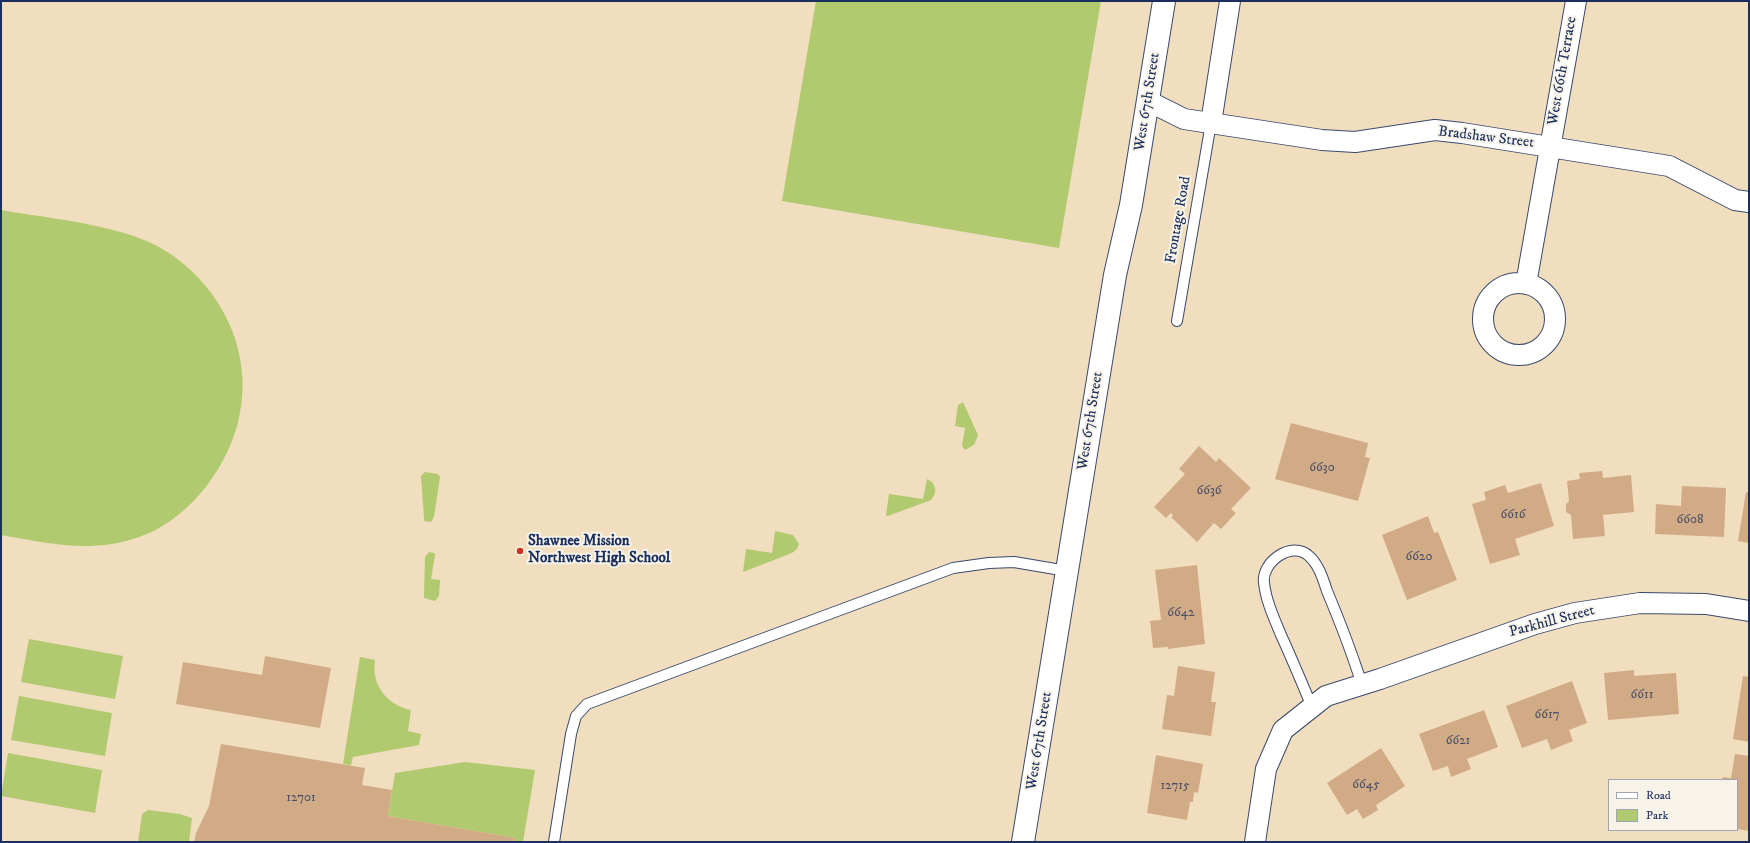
<!DOCTYPE html>
<html>
<head>
<meta charset="utf-8">
<style>
  body { margin:0 }
  #map { position:relative; width:1750px; height:843px; overflow:hidden; background:#f0debf; font-family:"IM FELL DW Pica",serif }
  canvas { display:block }
  .frame { position:absolute; inset:0; border:2px solid #1b2f5e; pointer-events:none }
  .legend { position:absolute; left:1608px; top:779px; width:130px; height:52px; box-sizing:border-box; background:#f7f3e8; border:1px solid #9fa5b1; margin:0; padding:5px 7px; list-style:none; font-size:12px; color:#1b2f5e }
  .legend li { display:flex; align-items:center; gap:8px; height:20px }
  .legend b { width:20px; border:1px solid #9fa5b1 }
</style>
</head>
<body>
<div id="map">
<canvas width="1750" height="843"></canvas>
<div class="frame"></div>
<ul class="legend">
<li><b style="height:5px;background:#fff"></b>Road</li>
<li><b style="height:11px;background:#b1ca70"></b>Park</li>
</ul>
</div>
<script>
const g = document.querySelector('canvas').getContext('2d');
g.lineJoin = 'round';
function fillPath(path, color) { g.fillStyle = color; g.fill(path, 'evenodd'); }
function trace(path, color, width, dash) { g.strokeStyle = color; g.lineWidth = width; g.lineCap = dash ? 'butt' : 'round'; g.setLineDash(dash || []); g.stroke(path); }
function write(font, color, halo, rows, align = 'center') {
  g.font = font + ' "IM FELL DW Pica",serif'; g.lineWidth = 4; g.setLineDash([]); g.textBaseline = 'middle'; g.strokeStyle = halo; g.fillStyle = color; for (const [text, x, y, turn = 0] of rows) {
    g.save(); g.translate(x, y); g.rotate((+turn || 0) * Math.PI / 180); g.textAlign = isNaN(turn) ? turn : align; if (halo) g.strokeText(text, 0, 0); g.fillText(text, 0, 0); g.restore();
  }
}
fillPath(new Path2D(`
  M816,1h285l-42,247 -277,-47z
  M1,210c50,9 130,15 171,45 77,55 94,153 36,229 -19,25 -44,46 -75,55 -46,14 -86,4 -132,-4z
  M963,402l15,33 -4,10 -9,5 -3,-4 3,-18 -10,-2 3,-21z
  M425,472l13,2 2,3 -6,40 -3,5 -7,-1v-3l-3,-42z
  M927,479l5,3c5,7 4,12 -1,18l-43,16 -2,-1 3,-21 34,5z
  M775,531l18,4 6,9 -2,5 -5,4 -49,19 3,-23 26,4z
  M429,552l5,1 1,2 -4,24 9,1 -1,16 -4,5 -11,-3 1,-41z
  M29,639l94,17 -8,43 -94,-17z
  M360,657l15,3c-4,25 12,45 36,50l-3,21 13,3 -2,11 -66,12 -2,8 -8,-1z
  M19,696l93,17 -7,43 -94,-16z
  M8,753l94,17 -7,43 -94,-17z
  M465,762l70,8 -12,72h-8v-4l-127,-22 7,-43z
  M148,810l32,4 12,4 -3,24h-51l4,-28z`), '#b1ca70');
fillPath(new Path2D(`
  M1291,423l77,20 -3,14 5,1 -12,43 -83,-22z
  M1199,446l17,16 3,-4 32,30 -20,21 5,4 -15,16 -7,-6 -17,19 -26,-25 2,-1 -2,-3 -5,5 -12,-11 31,-33 -6,-5z
  M1602,471l1,7 28,-3 3,37 -31,3 2,21 -32,3 -2,-24 -5,-3v-8l3,-3 -2,-20 13,-2 -1,-6z
  M1541,483l13,43 -39,13 5,16 -30,9 -18,-60 14,-4 -2,-8 21,-7 3,8z
  M1682,486l44,2 -2,49 -69,-3 1,-30 25,2z
  M1746,492l3,1v50l-11,-2z
  M1428,516l6,17 4,-1 19,48 -50,20 -25,-65z
  M1197,565l8,79 -37,5v-2l-15,1 -3,-27 11,-1 -6,-50z
  M265,656l66,12 -11,60 -144,-24 7,-42 79,13z
  M1178,666l37,6 -4,30h5l-5,34 -49,-7 5,-34 7,1z
  M1634,670v6l42,-3 3,41 -71,6 -4,-47z
  M1743,676l6,1v65l-16,-3z
  M1572,681l15,42 -18,7 4,11 -22,9 -4,-11 -25,9 -16,-42z
  M1484,710l14,37 -31,12 4,10 -20,8 -3,-11 -15,5 -14,-37z
  M221,744l144,24 -3,17 30,5 -4,26 127,22v4h-321l2,-9 13,-27z
  M1381,748l24,38 -29,19 2,5 -15,9 -6,-10 -10,6 -20,-32z
  M1735,754l14,2v75l-12,-2v-49h-15l1,-3 8,1z
  M1156,755l47,9 -5,29 -4,-1 -1,10h-3l-3,18 -40,-7z`), '#d1ab85');
const service = new Path2D(`
  M1177,321l34,-198
  M1312,707c-10,-24 -20,-48 -31,-72 -7,-17 -15,-34 -17,-52 -3,-21 28,-43 45,-27 10,9 14,23 18,35 13,31 25,62 35,94
  M554,842l17,-108 5,-18 11,-12 366,-136 36,-5 25,-1 53,9`);
const minor = new Path2D(`
  M1148,101l36,18 138,21 33,2 80,-12 27,3 207,33 66,34 14,2
  M1211,123l19,-122
  M1483 319a36 36 0 1 1 72 0a36 36 0 1 1-72 0Z
  M1526,284l50,-283
  M1255,842l11,-73 17,-39 43,-34 54,-17 155,-55 40,-11 65,-10 66,1 43,7`);
const tertiary = new Path2D(`
  M1023,842l92,-567 16,-70 33,-204`);
trace(service, '#3b496d', 12);
trace(minor, '#3b496d', 22);
trace(tertiary, '#3b496d', 24);
trace(service, '#fff', 10);
trace(minor, '#fff', 20);
trace(tertiary, '#fff', 22);
for (const [x, y, r, color] of [
  [520,551,4,"#c8321e"]
]) { const dot = new Path2D(); dot.arc(x, y, r, 0, 2 * Math.PI); g.fillStyle = color; g.fill(dot); trace(dot, '#f7f3e8', 1.5); }
write('13px', '#484e68', null, [
  ["6630",1322,468],
  ["6636",1209,491],
  ["6616",1513,515],
  ["6608",1690,520],
  ["6620",1419,557],
  ["6642",1181,613],
  ["6611",1642,695],
  ["6617",1547,715],
  ["6621",1458,741],
  ["6645",1366,785],
  ["12715",1175,786],
  ["12701",301,798]
]);
write('15px', '#1b2f5e', '#f7f3e8', [
  ["West 66th Terrace",1563,71,-80],
  ["West 67th Street",1148,102,-81],
  ["Bradshaw Street",1486,138,7],
  ["Frontage Road",1179,220,-80],
  ["West 67th Street",1091,421,-81],
  ["Parkhill Street",1552,622,-15],
  ["West 67th Street",1040,741,-81]
]);
write('bold 15px', '#1b2f5e', '#f7f3e8', [
  ["Shawnee Mission",528,542],
  ["Northwest High School",528,559]
], 'left');
</script>
</body>
</html>
